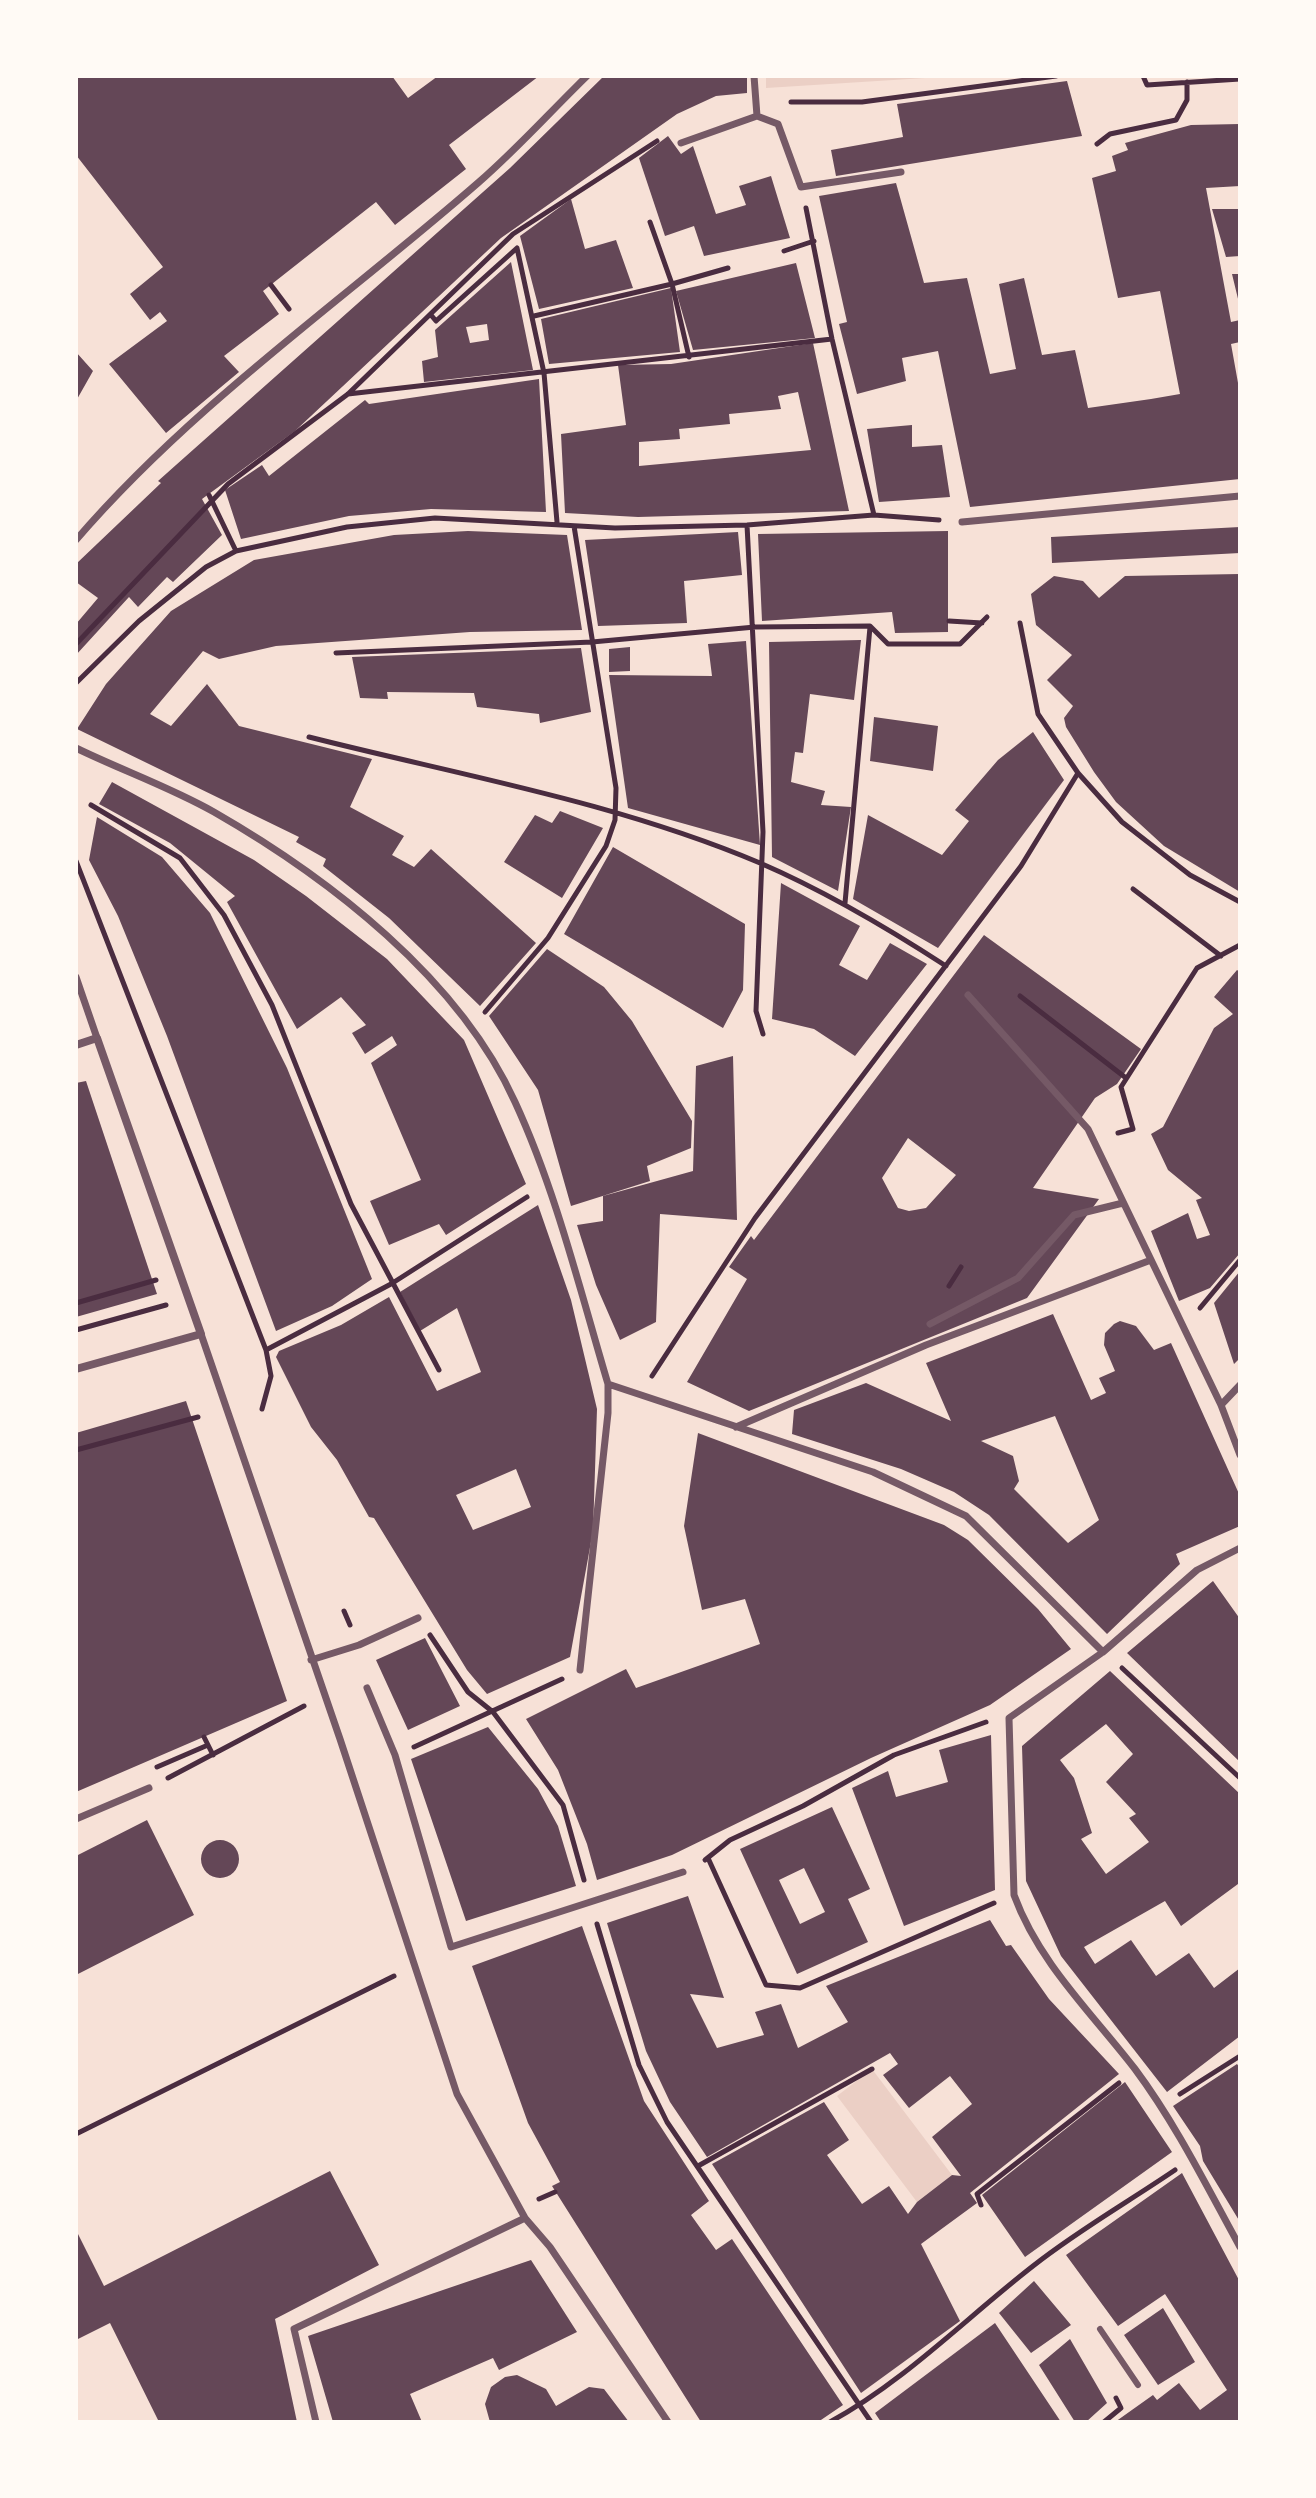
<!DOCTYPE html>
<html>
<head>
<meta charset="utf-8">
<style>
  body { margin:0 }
  #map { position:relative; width:1316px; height:2498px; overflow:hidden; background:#f7e1d7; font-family:"Noto Sans",sans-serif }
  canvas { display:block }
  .frame { position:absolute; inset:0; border:78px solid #fffaf5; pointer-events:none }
</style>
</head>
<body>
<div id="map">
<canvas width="1316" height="2498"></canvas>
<div class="frame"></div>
</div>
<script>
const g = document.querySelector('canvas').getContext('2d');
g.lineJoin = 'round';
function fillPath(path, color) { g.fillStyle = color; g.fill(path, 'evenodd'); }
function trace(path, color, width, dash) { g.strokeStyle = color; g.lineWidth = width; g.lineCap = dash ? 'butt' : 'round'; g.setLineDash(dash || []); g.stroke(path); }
fillPath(new Path2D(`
  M766,76h191l-191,12z
  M872,2069l80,106 -35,27 -80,-106z`), '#ebcfc5');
fillPath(new Path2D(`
  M76,76h316l16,22 30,-22h101l-90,69 17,24 -71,56 -19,-23 -113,89 16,23 -55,42 15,16 -73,61 -57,-69 58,-43 -7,-9 -10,8 -20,-26 33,-27 -87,-112z
  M604,76h143v17l-31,3 -39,18 -176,124 -206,193 -93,68 20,36 -49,47 -6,-5 -29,30 -9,-10 -53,58v-31l22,-26 -22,-16v-18l85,-81 -3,-2 352,-313z
  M1067,81l15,55 -246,40 -5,-26 72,-13 -6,-33z
  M1240,124v62l-34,2 25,134 9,-2v22l-9,2 9,50v85l-270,28 -32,-156 -36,7 4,23 -49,13 -18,-70 8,-2 -28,-126 77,-13 28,100 43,-5 23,96 26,-5 -17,-85 25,-6 18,77 33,-5 13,58 63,-9 29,-5 -20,-103 -42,7 -26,-120 24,-7 -4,-15 16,-6 -3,-7 66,-18z
  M668,136l13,18 12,-8 23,68 30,-9 -7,-19 32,-10 19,62 -86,18 -10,-30 -29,10 -26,-78z
  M571,199l14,50 31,-9 17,48 -94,21 -19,-73z
  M1212,209h28v47l-14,1z
  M511,262l22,108 -109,12 -2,-21 16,-4 -3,-27zM487,324l2,16 -19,3 -4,-16z
  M796,263l19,75 -122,12 -17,-59z
  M1232,274h8v29h-1z
  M671,288l9,64 -131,12 -8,-45z
  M813,343l36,168 -211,6 -73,-4 -4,-79 65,-9 -8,-60 53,-1zM798,392l13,58 -172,16v-24l41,-3 -1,-10 51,-5 -1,-10 52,-5 -3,-13z
  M76,352l17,19 -17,30z
  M539,379l7,133 -115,-3 -82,7 -108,23 -16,-49 37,-25 7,11 96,-76 4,4z
  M912,425v22l30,-2 8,52 -71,5 -12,-73z
  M1240,527v26l-188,10 -1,-26z
  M468,531l99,4 15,95 -112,2 -194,14 -57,13 -16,-8 -53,63 21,12 36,-42 32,42 133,33 -22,48 54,29 -12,19 22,12 17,-18 105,94 -56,63 -91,-88 -66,-52 3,-7 -30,-17 3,-5 -222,-108 29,-45 65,-73 83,-51 140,-25z
  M948,531v101l-53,1 -3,-21 -130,9 -4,-87z
  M738,532l4,43 -58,6 3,42 -89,3 -13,-86z
  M1240,574v318l-76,-46 -48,-44 -22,-30 -28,-45 -2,-9 9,-12 -26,-26 25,-25 -36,-30 -5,-31 23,-18 29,5 16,17 26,-22z
  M861,640l-7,60 -44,-6 -7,59 -8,-1 -4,30 34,9 -4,14 30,2 -13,84 -66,-34 -3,-215z
  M746,641l14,204 -132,-37 -19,-133 103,1 -4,-32z
  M630,647v24l-21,1v-23z
  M581,648l10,64 -51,11 -1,-9 -62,-7 -3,-14 -87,-1 1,7 -28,-1 -8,-41z
  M874,717l64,9 -5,45 -63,-10z
  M1033,732l31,48 -126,168 -85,-49 15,-84 74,40 27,-34 -14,-11 43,-50z
  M112,782l142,78 52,36 81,63 77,81 62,144 -80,51 -7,-11 -50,21 -19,-44 51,-21 -50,-117 26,-18 -5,-9 -27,18 -13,-21 14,-8 -25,-28 -44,32 -70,-127 8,-6 -65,-53 -71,-39z
  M560,811l43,17 -41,70 -58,-36 31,-47 17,8z
  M97,817l65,40 48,56 77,155 85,211 -40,27 -56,25 -109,-295 -49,-120 -29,-56z
  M613,847l132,77 -2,66 -20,38 -159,-94z
  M781,883l79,43 -21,39 28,15 23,-37 37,21 -72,92 -41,-27 -42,-10z
  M984,935l157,114 -24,35 -22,14 -62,90 66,11 -72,99 -278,113 -62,-29 60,-103 -18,-12 22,-31 3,4zM908,1138l48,37 -30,33 -17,3 -11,-3 -16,-30z
  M547,949l57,38 28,34 60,100 -1,27 -44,18 3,15 -79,25 -33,-116 -49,-74z
  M1237,970l3,2v281l-30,35 -31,13 -28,-70 37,-18 9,26 13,-4 -14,-35 6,-2 -34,-28 -17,-36 12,-7 51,-99 19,-14 -19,-17z
  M733,1056l4,164 -77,-6 -4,108 -36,18 -24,-55 -19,-60 26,-4v-25l90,-25 3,-105z
  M86,1081l71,213 -81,23v-234z
  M538,1205l33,95 26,109 -4,122 -23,126 -83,37 -20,-24 -93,-152 -5,-1 -32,-57 -26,-33 -35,-70 3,-6 62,-26 48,-28 48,94 44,-19 -24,-64 -37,23 -20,-39zM516,1469l15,38 -58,23 -17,-35z
  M1240,1271v87l-6,6 -20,-61z
  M1053,1314l38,86 15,-7 -7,-15 16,-7 -11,-26 1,-12 9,-9 6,-3 16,5 18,24 17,-7 69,153v30l-64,28 4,10 -73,70 -118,-119 -35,-23 -53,-23 -109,-35 2,-24 72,-27 85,38 -25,-58zM1055,1416l44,104 -31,23 -54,-54 5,-8 -6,-25 -32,-15z
  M186,1401l101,300 -211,91v-359z
  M698,1433l246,92 24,15 70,69 33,40 -81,56 -119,53 -199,97 -75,25 -10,-36 -29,-74 -32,-51 100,-50 10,19 124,-44 -15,-45 -43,11 -18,-84z
  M1213,1581l27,38v143l-113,-109z
  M425,1638l35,68 -52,24 -32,-70z
  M1110,1671l130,123v92l-2,-2 -57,42 -16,-25 -81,46 11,17 36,-24 25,36 33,-23 25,35 26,-20v68l-73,56 -106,-136 -35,-75 -4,-135zM1106,1724l27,30 -27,28 30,32 -7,4 20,24 -43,32 -25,-35 11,-6 -18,-55 -14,-18z
  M488,1727l50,62 20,37 18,60 -110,35 -55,-162z
  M991,1735l4,155 -91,36 -52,-138 36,-17 8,26 52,-15 -9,-32z
  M832,1807l38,82 -22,10 20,43 -71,32 -57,-125zM804,1868l21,44 -25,12 -21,-44z
  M147,1820l47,95 -118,60v-119z
  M201 1859a19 19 0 1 1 38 0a19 19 0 1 1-38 0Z
  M688,1896l36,102 -34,-4 27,54 47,-13 -9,-23 26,-8 17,44 50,-26 -22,-36 164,-66 16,26 5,-1 38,54 70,75 -149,119 7,10 -56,41 39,77 -99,72 -149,-229 112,-62 25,38 -22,15 35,49 27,-18 19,28 9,-12 35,-27 9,1 -29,-39 40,-33 -22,-28 -41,32 -26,-33 15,-11 -8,-11 -183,104 -37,-55 -24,-51 -39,-128z
  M582,1926l62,175 65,100 -18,14 25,35 16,-11 111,166 -25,17h-117l-149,-236 8,-4 -32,-59 -56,-157z
  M1237,2064l3,4v154l-37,-61 -3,-15 -27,-40z
  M1125,2082l47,70 -147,105 -43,-62z
  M330,2171l49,94 -104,54 22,103h-138l-49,-99 -34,17v-110l28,56z
  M1182,2173l58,109v140h-125l38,-27 4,5 22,-17 21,27 27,-20 -62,-96 -47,32 -52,-71z
  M531,2260l46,72 -78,38 -6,-12 -83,36 12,28h-89l-25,-86z
  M1034,2281l37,44 -40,28 -32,-40z
  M1163,2308l32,54 -37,23 -34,-50z
  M995,2323l66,99h-180l-6,-9z
  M1070,2339l37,64 -21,19h-11l-36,-57z
  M517,2375l29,14 10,17 33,-19 15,2 25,33h-139l-5,-18 6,-17 14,-10z`), '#644757');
trace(new Path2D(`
  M1143,76l4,9 93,-6
  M791,102h71l194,-26
  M1097,144l13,-10 66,-14 11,-20v-18
  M806,208l26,131 42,176
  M650,222l22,62 17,73
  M784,251l30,-10
  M271,285l18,24
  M431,315l5,6 81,-73 27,125 13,149
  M534,316l138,-32 56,-16
  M348,394l484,-55
  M209,495l27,56
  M747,525l16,307 -7,179 7,23
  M949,621l33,2
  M1020,623l18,91 40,59 44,49 68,53 50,27
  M76,644l152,-160 120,-90 165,-160 144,-93
  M336,653l256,-11 163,-15 115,-1 18,18h72l27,-27
  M76,683l63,-62 67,-54 30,-16 111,-24 88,-9 180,10 132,-3 127,-10 65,5
  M309,737c150,38 307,65 451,126 65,28 126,64 186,103
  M91,805l89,53 44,57 48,90 79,199 88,166
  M76,861l190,489 5,26 -9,33
  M1133,889l88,67
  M845,903l25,-276
  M1020,996l106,82
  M485,1012l63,-74 58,-92 9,-26 1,-32 -42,-262
  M1118,1133l15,-4 -12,-42 76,-119 43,-23
  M949,1286l12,-19
  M76,1303l80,-23
  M1200,1308l40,-48
  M76,1330l90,-25
  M266,1350l125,-66 136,-87
  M652,1376l103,-158 266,-352 57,-93
  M76,1450l122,-33
  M344,1611l6,14
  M430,1635l38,57 25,20 70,93 21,75
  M1122,1668l118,110
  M204,1737l9,18
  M414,1747l148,-68
  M157,1767l51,-22
  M168,1778l136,-72
  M708,1858l58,127 34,3 194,-85
  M705,1860l25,-20 73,-34 91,-51 92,-33
  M597,1924l42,141 28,57 204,300
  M1180,2094l60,-38
  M76,2134l318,-158
  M698,2166l174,-97
  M539,2199l16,-7
  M981,2205l-4,-11 142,-111
  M830,2422c75,-41 136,-104 203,-156 44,-35 95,-64 142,-96
  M1104,2422l17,-14 -5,-10`), '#4a2c40', 5);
trace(new Path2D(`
  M1100,2329l38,56`), '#755966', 6);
trace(new Path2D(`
  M754,76l3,40
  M757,116l21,8 23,63 100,-15
  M681,143l76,-27
  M962,522l278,-26
  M76,540c118,-137 268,-240 403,-358 38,-33 72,-71 108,-106
  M76,748c45,22 94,39 138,64 115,66 245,166 301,290 41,89 65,188 93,282v29l-28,257
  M76,977l21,61
  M968,995l120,134 133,276 19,50
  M930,1324l88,-46 56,-63 49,-12
  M201,1334l139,405 117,355 68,124 25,29 118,175
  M608,1384l265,88 93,44 137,136
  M1221,1405l19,-20
  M736,1427l190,-82 225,-85
  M1240,1548l-43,22 -94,82 -94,66 5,177c25,68 77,117 121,174 41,55 72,118 105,178
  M311,1660l48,-15 59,-27
  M367,1688l28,67 56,192 232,-75
  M76,1819l73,-31
  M316,2422l-22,-93 231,-111`), '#755966', 7);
trace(new Path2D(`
  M76,1045l21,-7 104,296 -125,35`), '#755966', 8);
</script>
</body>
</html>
